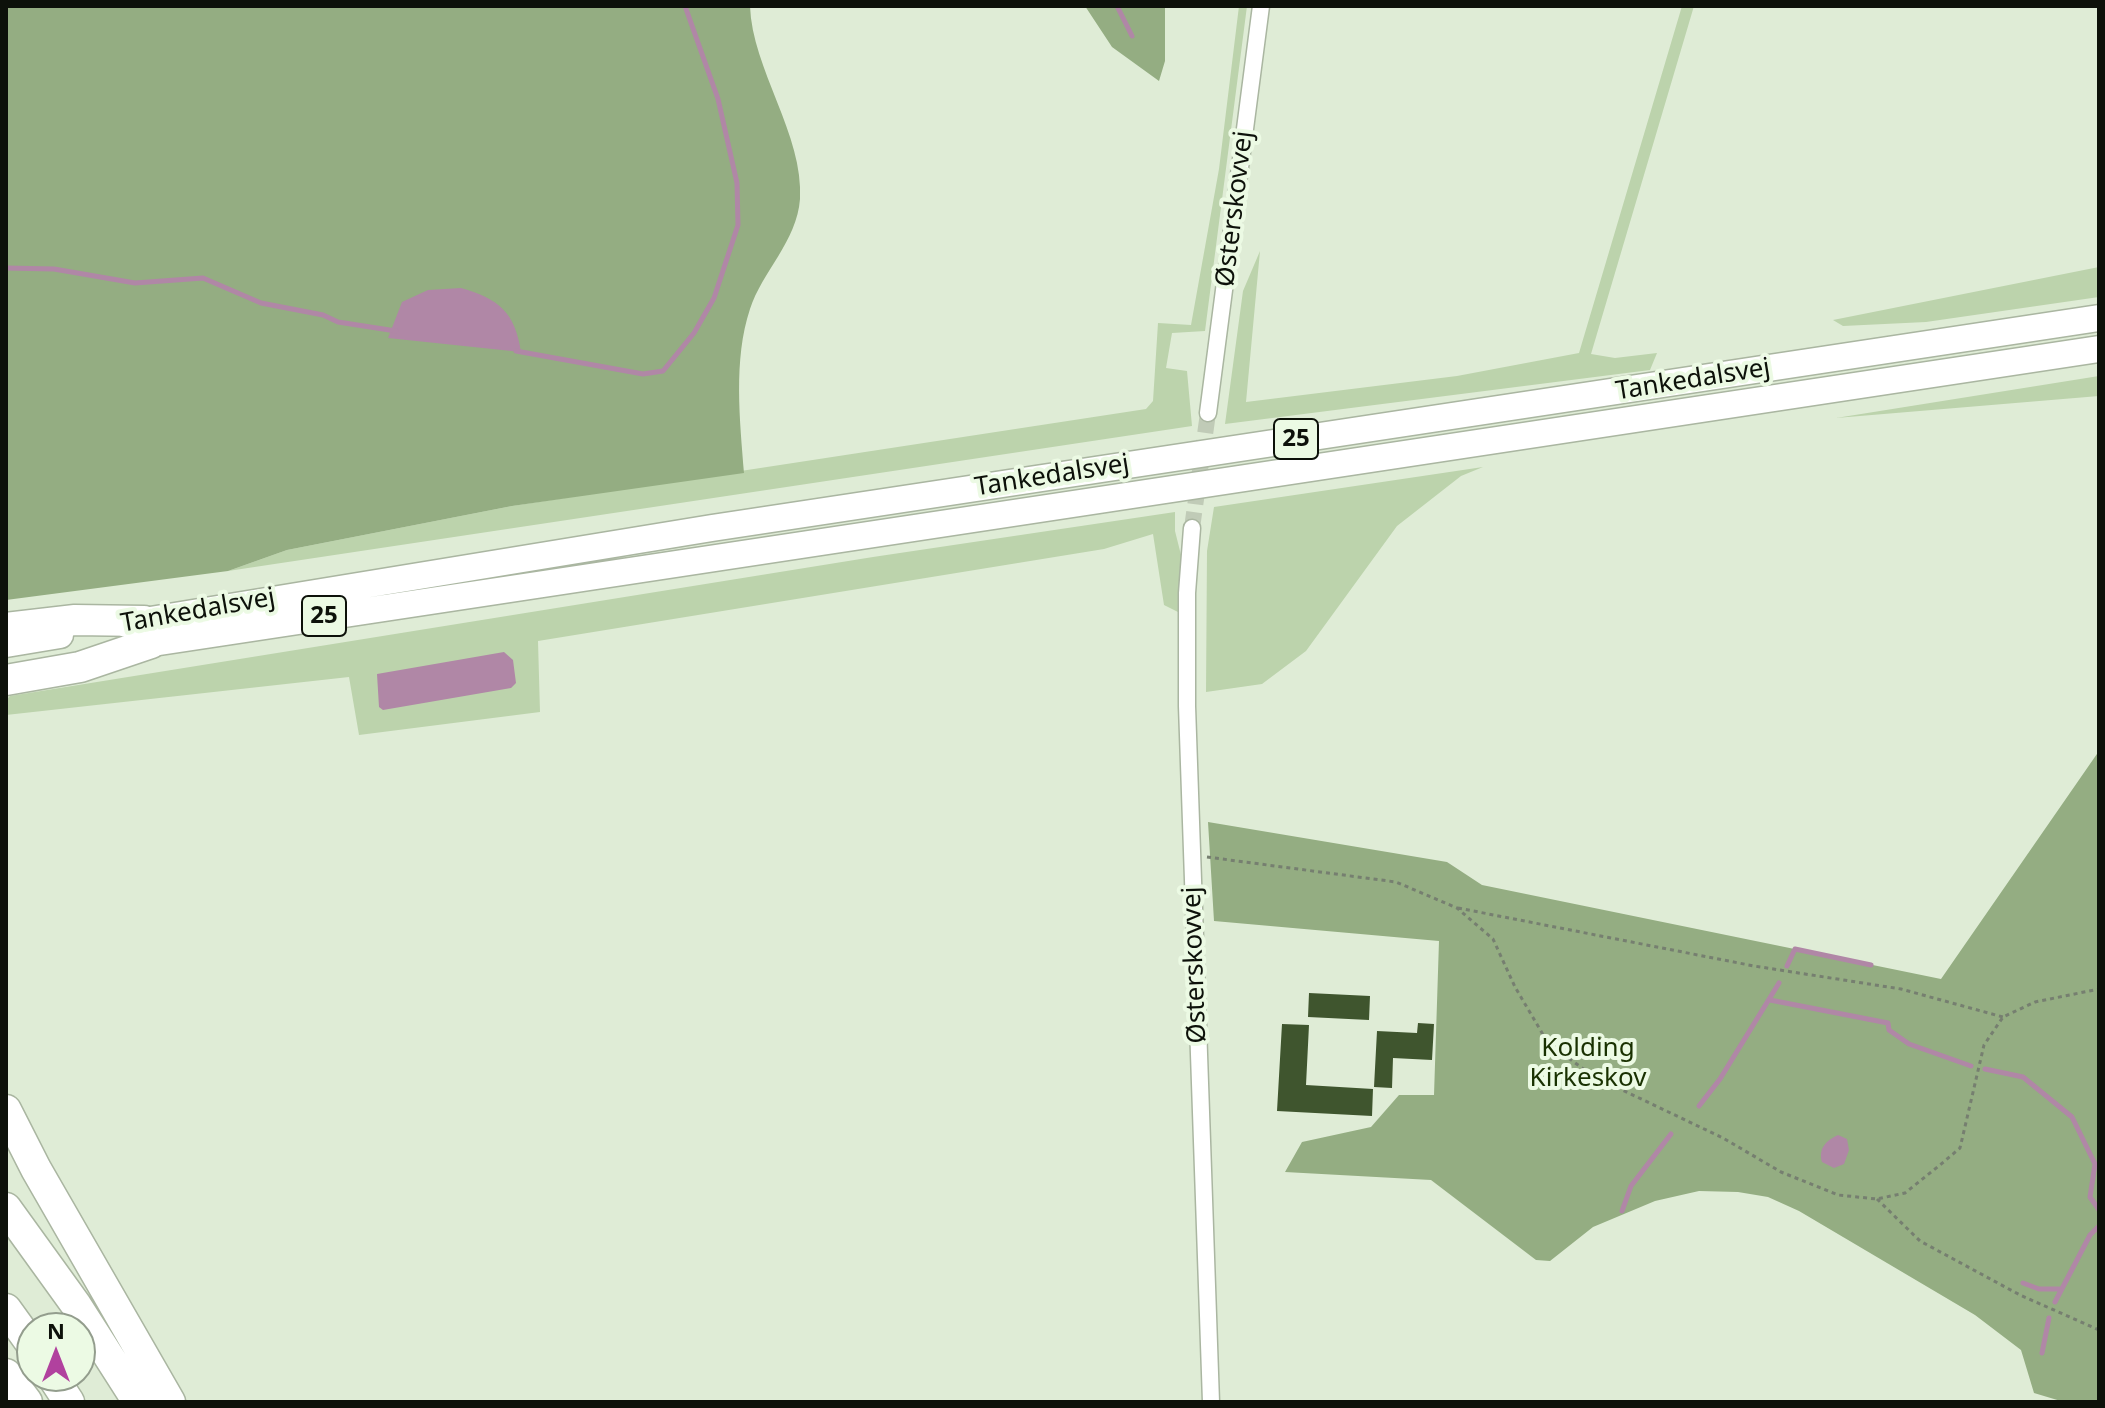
<!DOCTYPE html>
<html>
<head>
<meta charset="utf-8">
<style>
  body { margin:0 }
  #map { position:relative; width:2105px; height:1408px; overflow:hidden; background:#dfecd6; font-family:"Noto Sans",sans-serif }
  canvas { display:block }
  .frame { position:absolute; inset:0; border:8px solid #0d110a; pointer-events:none }
  .north { position:absolute; left:16px; top:1312px; width:80px; height:80px; box-sizing:border-box; background:#ecfae4; border:2px solid #939d8d; border-radius:50%; rotate:0deg; font-size:22px; font-weight:700; line-height:32px; text-align:center; color:#0d110a }
  .north::after { content:''; display:block; margin:auto; width:28px; height:36px; background:#b1419e; clip-path:polygon(50% 0,100% 100%,50% 72%,0 100%) }
</style>
</head>
<body>
<div id="map">
<canvas width="2105" height="1408"></canvas>
<div class="frame"></div>
<div class="north">N</div>
</div>
<script>
const g = document.querySelector('canvas').getContext('2d');
g.lineJoin = 'round';
function fillPath(path, color) { g.fillStyle = color; g.fill(path, 'evenodd'); }
function trace(path, color, width, dash) { g.strokeStyle = color; g.lineWidth = width; g.lineCap = dash ? 'butt' : 'round'; g.setLineDash(dash || []); g.stroke(path); }
function write(font, color, halo, rows, align = 'center') {
  g.font = font + ' "Noto Sans",sans-serif'; g.lineWidth = 8; g.setLineDash([]); g.textBaseline = 'middle'; g.strokeStyle = halo; g.fillStyle = color; for (const [text, x, y, turn = 0] of rows) {
    g.save(); g.translate(x, y); g.rotate((+turn || 0) * Math.PI / 180); g.textAlign = isNaN(turn) ? turn : align; if (halo) g.strokeText(text, 0, 0); g.fillText(text, 0, 0); g.restore();
  }
}
fillPath(new Path2D(`
  M1239,6h8l-42,325 -33,2 -6,35 21,3 5,55 -964,145 59,-21 225,-44 634,-97 7,-8 5,-78 33,2 28,-156z
  M1682,6h12l-103,348 24,4 42,-5 -7,17 -425,54 18,-133 17,-40 -14,151 211,-26 122,-23z
  M2099,267v30l-173,25 -83,4 -10,-6z
  M2099,376v20l-263,22z
  M1483,467l-22,9 -64,50 -91,125 -44,33 -56,8 1,-141 7,-44z
  M1175,512v19l6,24 -3,57 -14,-7 -11,-71 -49,15 -566,92 2,71 -181,23 -10,-58 -343,38v-15l4,-4 863,-139z`), '#bcd3ac');
fillPath(new Path2D(`
  M6,6h744c2,63 54,129 50,193 -3,42 -38,73 -50,110 -17,51 -10,112 -6,164l-232,33 -225,44 -59,21 -222,29z
  M1085,6h80v55l-6,20 -47,-34z
  M2099,751v651h-35l-30,-9 -13,-43 -46,-35 -176,-104 -31,-14 -30,-5 -39,-1 -44,10 -62,26 -43,34 -14,-1 -105,-80 -146,-8 17,-30 69,-15 28,-32h35l5,-154 -225,-20 -6,-99 239,40 35,23 459,94z`), '#94ad82');
fillPath(new Path2D(`
  M461,288c38,11 54,24 60,64l-133,-14 14,-36 26,-12z
  M504,652l9,8 3,23 -5,5 -128,22 -4,-3 -2,-33z
  M1838,1135l9,4 2,11 -5,14 -10,4 -12,-6c-4,-14 5,-22 16,-27z`), '#b087a6');
trace(new Path2D(`
  M1117,6l15,30
  M6,268l48,1 81,14 68,-5 58,25 62,12 15,7 58,9
  M516,351l127,23 20,-3 31,-38 20,-35 24,-73 -1,-42 -19,-84 -33,-93
  M1787,966l8,-17 76,16
  M1770,1000l118,23 1,7 20,14 62,22
  M1985,1069l38,8 49,40 23,47 -5,33 9,13
  M1699,1106l21,-27 59,-96
  M1622,1211l9,-25 40,-52
  M2023,1283l16,6h20
  M2055,1302l35,-67 9,-9
  M2042,1353l7,-35`), '#b087a6', 5);
fillPath(new Path2D(`
  M1309,993l61,3 -1,24 -61,-3z
  M1418,1023l16,1 -2,36 -39,-2 -1,30 -18,-1 3,-56 40,2z
  M1282,1024l27,1 -3,60 67,4 -1,27 -95,-5z`), '#3f552e');
trace(new Path2D(`
  M1192,528l16,-115`), '#c0cbb7', 16, [16, 8]);
const minor = new Path2D(`
  M1208,413l53,-407
  M1192,528l-5,65v113l24,696`);
const trunk = new Path2D(`
  M126,624l586,-96 1387,-210
  M6,644l54,-9
  M133,646l1966,-297`);
const motorway = new Path2D(`
  M6,628l69,-8 69,1
  M6,680l74,-13 71,-24
  M6,1110l30,59 134,233
  M6,1208l70,97 62,97
  M6,1309l26,36
  M6,1374l21,28
  M52,1376l17,26`);
trace(minor, '#aab6a1', 19);
trace(trunk, '#aab6a1', 29);
trace(motorway, '#aab6a1', 33);
trace(new Path2D(`
  M1207,857l189,25 61,26 36,31 22,48 33,56 45,33 130,62 58,34 57,23 39,4 28,-6 35,-28 20,-17 24,-103 19,-28 32,-15 64,-13
  M1458,908l296,58 147,23 102,28
  M1877,1199l43,42 100,54 79,35`), '#767f70', 3, [4, 4]);
trace(minor, '#fff', 16);
trace(trunk, '#fff', 26);
trace(motorway, '#fff', 30);
for (const [x, y, w] of [
  [1296,439,44],
  [324,616,44]
]) { const box = new Path2D(); box.roundRect(x - w / 2, y - 20, w, 40, 6); g.fillStyle = '#ecfae4'; g.fill(box); trace(box, '#0d110a', 2); }
write('bold 24px', '#0d110a', null, [
  ["25",1296,439],
  ["25",324,616]
]);
write('26px', '#0d110a', '#ecfae4', [
  ["Østerskovvej",1235,209,-83],
  ["Tankedalsvej",1693,380,-9],
  ["Tankedalsvej",1052,476,-9],
  ["Tankedalsvej",198,611,-10],
  ["Østerskovvej",1195,965,-92]
]);
write('26px', '#193101', '#ecfae4', [
  ["Kolding",1588,1049],
  ["Kirkeskov",1588,1079]
]);
</script>
</body>
</html>
